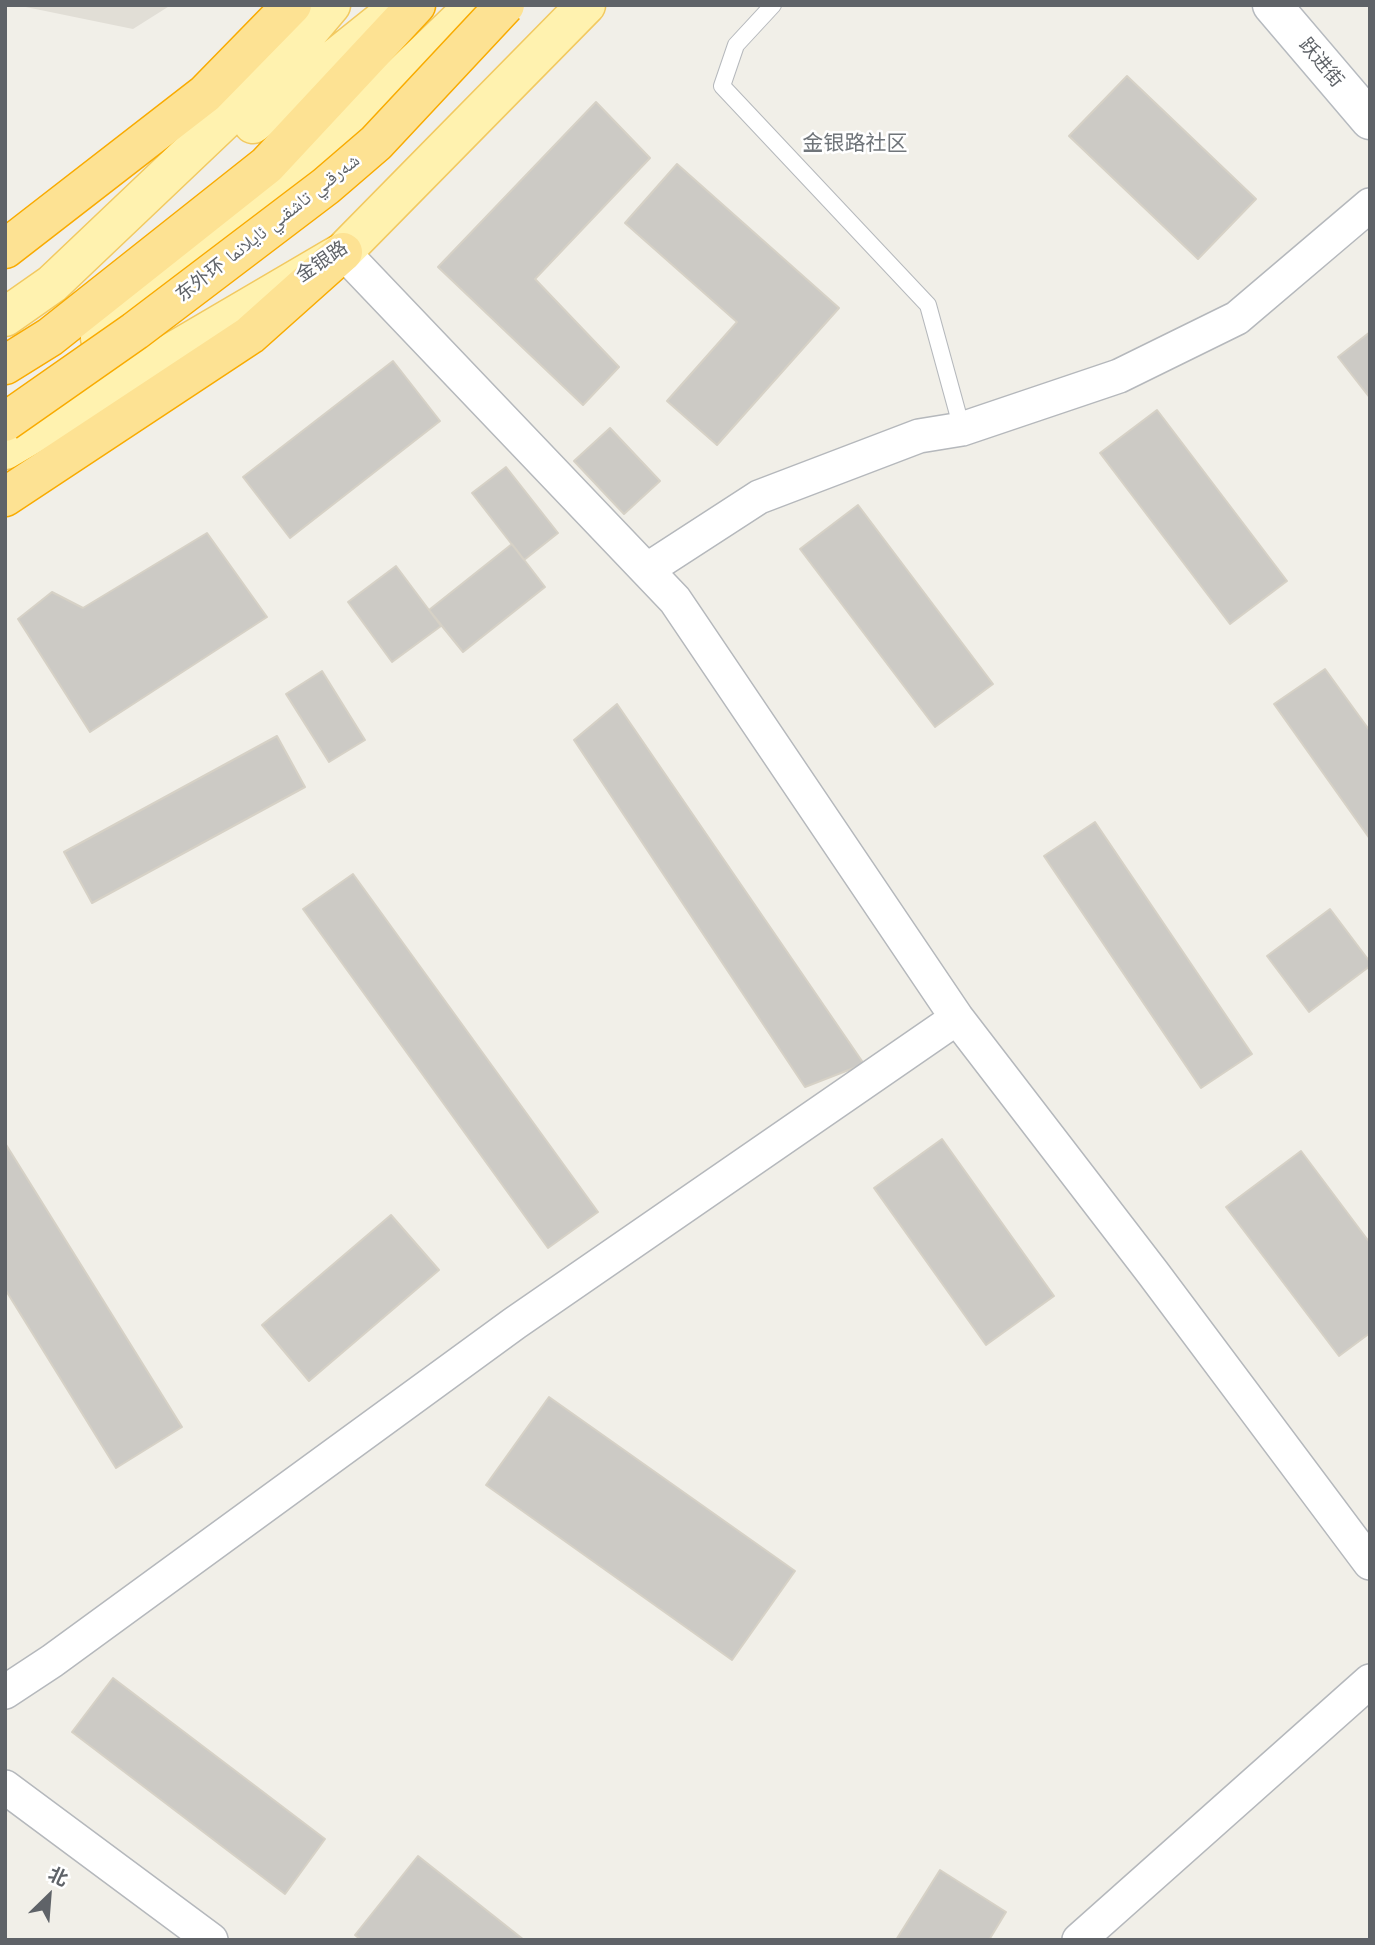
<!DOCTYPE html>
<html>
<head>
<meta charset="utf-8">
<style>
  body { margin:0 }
  #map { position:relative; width:1375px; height:1945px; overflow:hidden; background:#f1efe8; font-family:"Work Sans","Noto Sans SC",sans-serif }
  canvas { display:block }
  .frame { position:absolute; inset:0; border:7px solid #5f6368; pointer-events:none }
  .north { position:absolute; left:14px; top:1861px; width:70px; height:70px; -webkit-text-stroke:5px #fff; paint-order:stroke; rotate:25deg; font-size:19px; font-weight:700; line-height:28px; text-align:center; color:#5f6368 }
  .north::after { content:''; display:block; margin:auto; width:24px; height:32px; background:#5f6368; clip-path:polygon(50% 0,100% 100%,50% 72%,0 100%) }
</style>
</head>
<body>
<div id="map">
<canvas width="1375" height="1945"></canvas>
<div class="frame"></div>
<div class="north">北</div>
</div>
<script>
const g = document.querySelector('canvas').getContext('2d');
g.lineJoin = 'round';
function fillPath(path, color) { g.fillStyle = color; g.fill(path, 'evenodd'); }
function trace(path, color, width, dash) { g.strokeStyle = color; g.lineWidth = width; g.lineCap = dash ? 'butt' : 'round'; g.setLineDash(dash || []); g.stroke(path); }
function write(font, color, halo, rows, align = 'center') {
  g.font = font + ' "Work Sans","Noto Naskh Arabic","Noto Sans SC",sans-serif'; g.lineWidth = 5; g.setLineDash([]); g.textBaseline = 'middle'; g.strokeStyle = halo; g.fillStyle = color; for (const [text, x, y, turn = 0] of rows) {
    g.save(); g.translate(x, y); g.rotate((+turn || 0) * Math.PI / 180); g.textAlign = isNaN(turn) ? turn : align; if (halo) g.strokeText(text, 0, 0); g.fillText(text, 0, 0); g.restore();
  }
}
fillPath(new Path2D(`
  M16,5h155l-38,24z`), '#e1ded6');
const building = new Path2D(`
  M1127,76l129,123 -58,60 -129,-123z
  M596,102l54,56 -115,121 84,88 -36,38 -145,-138z
  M677,164l162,144 -122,137 -50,-44 70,-79 -112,-99z
  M1370,332v66l-32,-41z
  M393,361l47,60 -150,117 -47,-61z
  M1157,410l130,171 -57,43 -130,-171z
  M610,428l50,53 -36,33 -50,-53z
  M506,467l52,66 -34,27 -52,-67z
  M858,505l135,179 -58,43 -135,-178z
  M207,533l60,84 -177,115 -72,-113 34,-27 31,16z
  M512,544l33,43 -82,65 -34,-42z
  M396,566l45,60 -49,36 -44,-60z
  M1325,669l45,62v108l-96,-135z
  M322,671l43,69 -36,22 -43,-68z
  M617,704l247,360 -59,23 -231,-347z
  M277,736l28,51 -213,116 -28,-51z
  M1095,822l157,232 -51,34 -157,-232z
  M353,874l245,338 -50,36 -245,-339z
  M1330,909l40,53v4l-61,46 -42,-56z
  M942,1139l112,157 -68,49 -112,-157z
  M5,1143l177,284 -66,41 -111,-179z
  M1301,1151l69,92v90l-31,23 -113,-149z
  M391,1215l48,55 -130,111 -47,-56z
  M549,1397l246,174 -63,89 -246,-175z
  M113,1678l212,161 -40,55 -213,-162z
  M418,1856l106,84h-163l-6,-5z
  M940,1870l66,42 -17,28h-93z`);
fillPath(building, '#cccac5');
trace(building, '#d6d1c6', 2);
const lane = new Path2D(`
  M773,5l-37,40 -14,41 206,219 34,124`);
const street = new Path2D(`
  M343,252l332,348 282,418 196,255 217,290
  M648,569l111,-72 160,-61 43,-7 157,-53 118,-58 133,-113
  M5,1692l47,-31 463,-338 442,-305
  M5,1787l206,153
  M1079,1940l291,-259`);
const secondary = new Path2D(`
  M1272,5l98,115`);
const primary = new Path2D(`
  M253,124l141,-113
  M5,317l47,-33 221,-210 58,-69
  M100,338l268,-230 107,-103
  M5,450l338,-198 243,-247`);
const highway = new Path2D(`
  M5,249l200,-155 87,-89
  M5,365l45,-28 217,-172 149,-160
  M5,497l245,-162 93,-83`);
trace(lane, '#b5b8bc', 18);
trace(street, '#b5b8bc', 36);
trace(secondary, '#b6babf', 41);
trace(primary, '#f2c960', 41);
trace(highway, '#f9ab00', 41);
trace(lane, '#fff', 16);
trace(street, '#fff', 33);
trace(secondary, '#fff', 38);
trace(primary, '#fff2af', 38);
trace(highway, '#fde293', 38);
const highwayBridge = new Path2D(`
  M5,422l130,-91 191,-145 50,-43 129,-138`);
trace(highwayBridge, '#f9ab00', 41, []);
trace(highwayBridge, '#fde293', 38);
write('19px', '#5f6368', '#fff', [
  ["跃进街",1321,63,50],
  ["东外环 شەرقىي تاشقىي ئايلانما",268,228,-38],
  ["金银路",322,262,-34]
]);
write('21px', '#70757a', '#fff', [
  ["金银路社区",855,144]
]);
</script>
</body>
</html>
